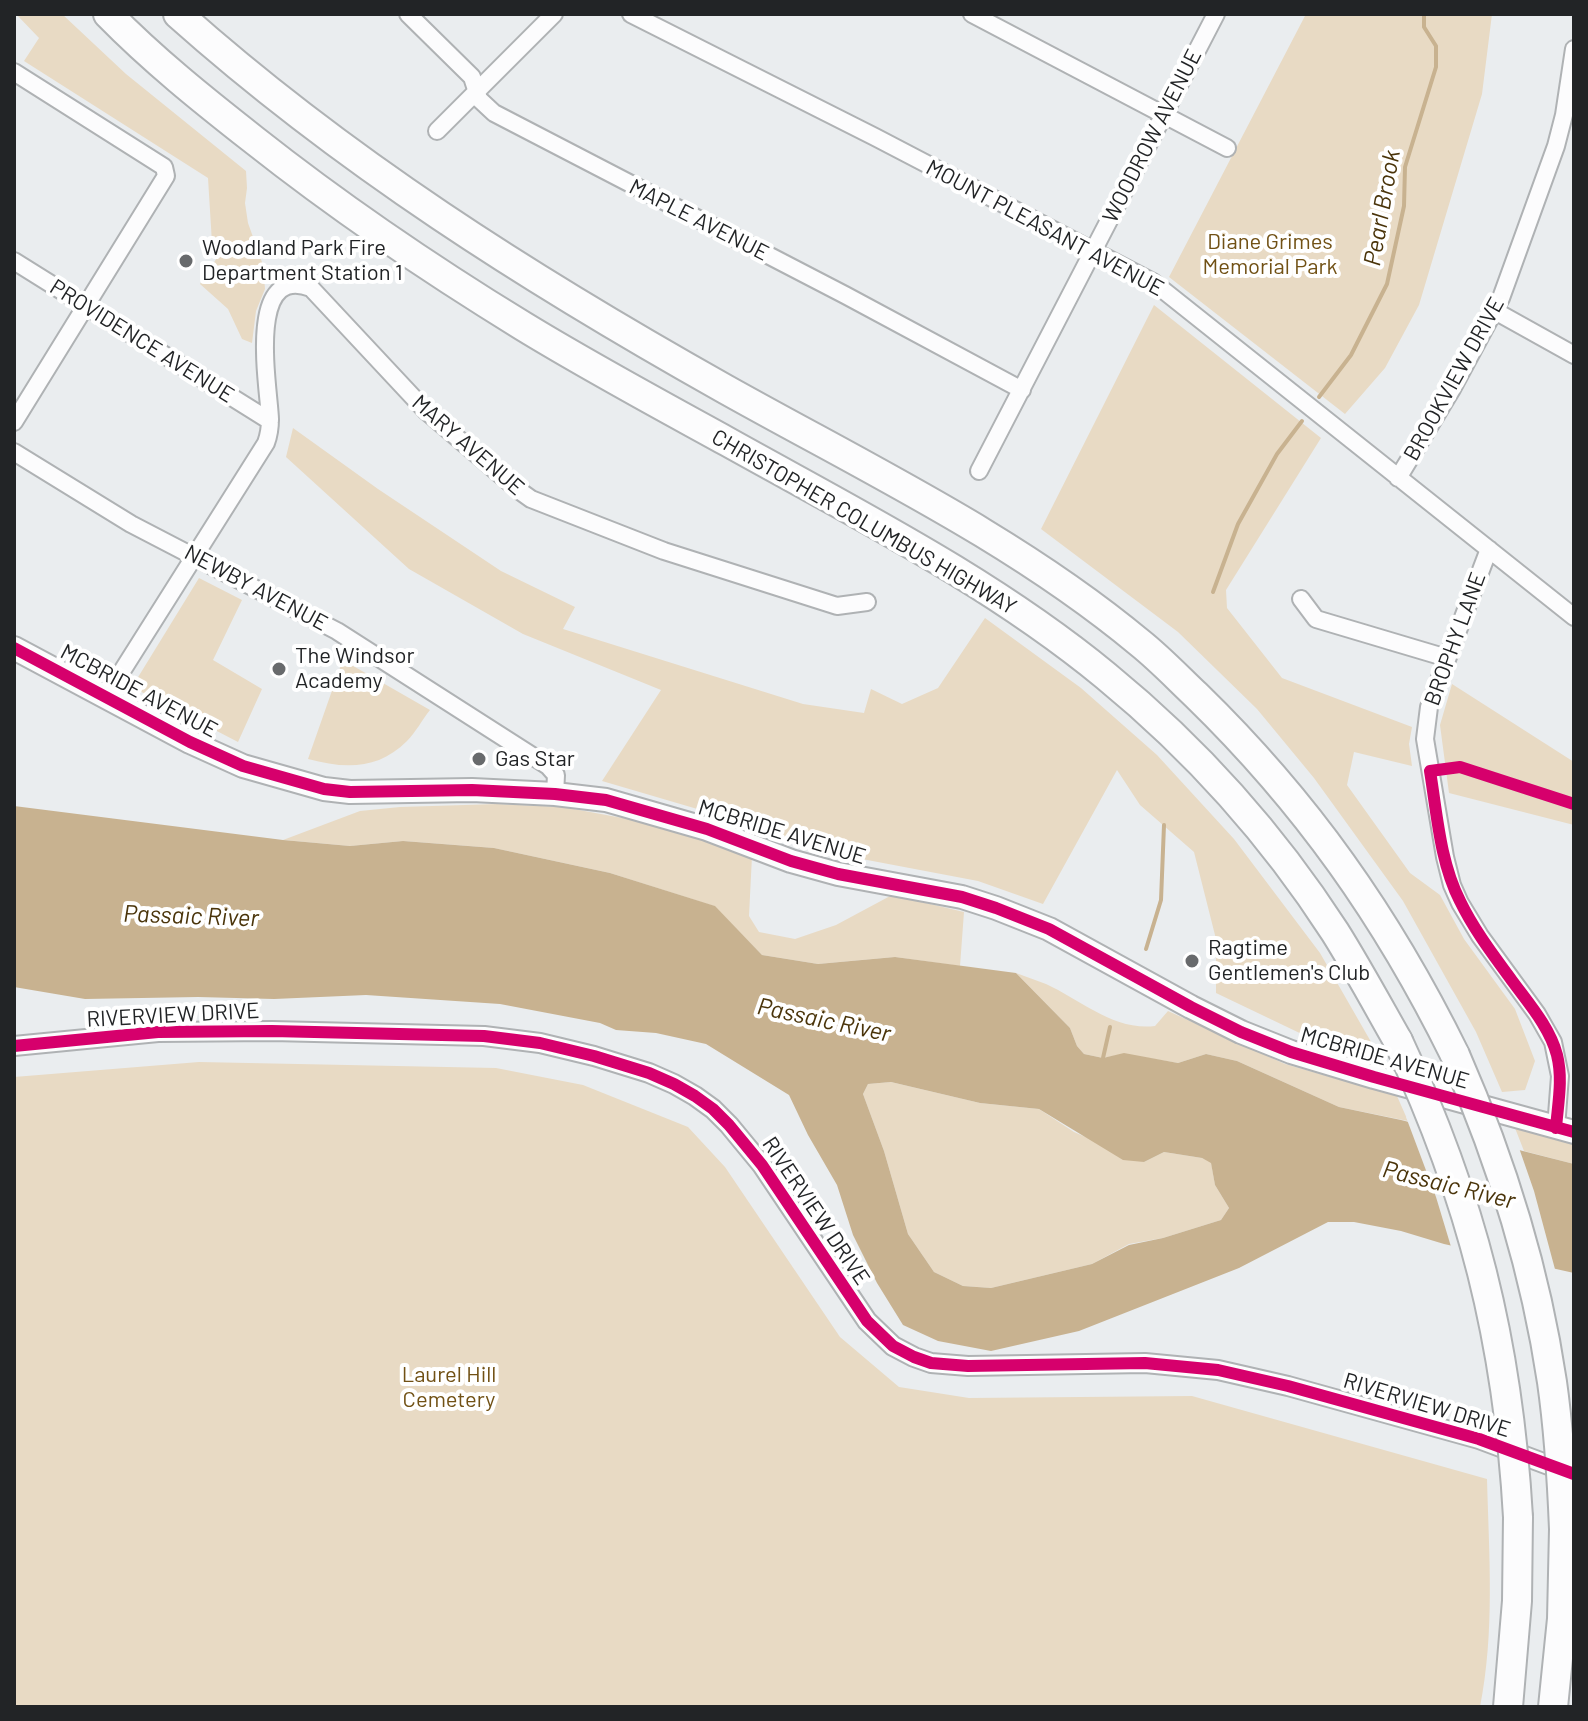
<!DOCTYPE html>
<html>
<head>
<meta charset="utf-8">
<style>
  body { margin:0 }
  #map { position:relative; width:1588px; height:1721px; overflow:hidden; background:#eaedef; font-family:Barlow,sans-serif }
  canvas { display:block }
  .frame { position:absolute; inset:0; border:16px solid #222426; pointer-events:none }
</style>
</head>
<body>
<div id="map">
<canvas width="1588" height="1721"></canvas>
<div class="frame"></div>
</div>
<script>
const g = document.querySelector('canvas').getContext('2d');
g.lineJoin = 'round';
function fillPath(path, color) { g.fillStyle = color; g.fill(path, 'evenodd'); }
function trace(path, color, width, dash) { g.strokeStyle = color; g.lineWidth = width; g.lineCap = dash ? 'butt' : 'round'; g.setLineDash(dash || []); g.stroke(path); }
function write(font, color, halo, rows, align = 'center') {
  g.font = font + ' Barlow,sans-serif'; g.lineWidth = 8; g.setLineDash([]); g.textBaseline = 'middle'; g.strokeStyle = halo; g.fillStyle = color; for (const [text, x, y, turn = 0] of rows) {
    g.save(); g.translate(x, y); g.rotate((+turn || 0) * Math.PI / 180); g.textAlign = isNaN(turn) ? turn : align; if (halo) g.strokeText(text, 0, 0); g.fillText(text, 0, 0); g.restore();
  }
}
fillPath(new Path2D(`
  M16,14h46l64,60 120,97 1,17 -2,15 3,20 15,42 2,24 -9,22 -4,32 -10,-4 -14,-30 -28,-25 22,-34 -10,-7 -4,-65 -184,-117 15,-23z
  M1306,14h186l-10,80 -63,211 -34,63 -40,46 -176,-137z
  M1154,305l167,133 -95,152 1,18 55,70 130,49 -3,17 3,22 -58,-14 -7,33 63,88 30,22 24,44 51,70 20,52 -10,29 -23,2 -26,-60 -73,-131 -89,-123 -57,-69 -79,-77 -137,-103z
  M293,428l85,61 123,82 74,36 -12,22 240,75 61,9 7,-24 31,15 36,-16 47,-70 96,70 76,67 77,84 86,114 62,108 -74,-24 -92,-44v-54l-22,-87 -54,-47 -23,-35 -74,134 -65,-23 -174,-33 -76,-30 -126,-37 59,-91 -138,-56 -114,-65 -123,-112z
  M199,578l43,22 -29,60 49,29 -24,53 -106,-55z
  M348,663l82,47c-8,10 -14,22 -23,31 -29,29 -62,28 -99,18l33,-94z
  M1452,684l122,78v63l-125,-32 -9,-68z
  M497,804l66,3 81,15 108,34 -3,60 10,16 36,7 41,-14 56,-30 72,17 -4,54 -65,-9 -77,7 -56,-9 -48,-49 -104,-33 -116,-25 -91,-7 -53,5 -67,-6 77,-29 40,-4z
  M1016,973c10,4 20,7 30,11 35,16 68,47 109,42l13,-15 117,53 112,32 11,25 -69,-14 -102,-46 -31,-7 -28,9 -54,-9 -21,4 -19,-4 -7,-8 -7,-18z
  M199,1062l297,6 87,17 105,42 37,40 115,170 59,50 70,11 223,-2 295,83c2,76 8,153 -7,228h-1466v-630z
  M891,1082l89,21 59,6 35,23 70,30 20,-10 38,6 9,4 4,23 14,23 -8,12 -58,18 -34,6 -37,20 -101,24 -28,-2 -29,-14 -26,-38 -24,-83 -21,-57 5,-10z
  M1515,1128l59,15v21l-50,-13z`), '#e8dac4');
fillPath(new Path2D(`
  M14,806l269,34 67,6 53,-5 91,7 116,25 105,33 47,49 56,9 77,-7 121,16 54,55 7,18 7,8 19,4 21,-5 54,10 28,-9 31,7 102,46 62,13 173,44v109l-130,-29 -43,-13 -47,-9h-26l-89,46 -160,63 -88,20 -53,-10 -35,-16 -26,-42 -24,-48 -16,-50 -29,-50 -19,-40 -83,-51 -50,-11 -40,-3 -16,-7 -100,-19 -134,-9 -92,4 -76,-2 -113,2 -71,-12zM891,1082l89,21 59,6 84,51 21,2 20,-10 38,6 9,5 4,22 14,23 -8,12 -58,18 -34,7 -37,19 -101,24 -28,-2 -29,-14 -26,-38 -24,-83 -21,-57 5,-10z`), '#c8b290');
fillPath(new Path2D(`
  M1406,1117l112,28 16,46 22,82 -104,-23 -16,-53z`), '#eaedef');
trace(new Path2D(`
  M1319,397l32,-42 36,-71 17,-78 1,-39 31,-100v-21l-12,-19v-13
  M1213,592l25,-68 39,-70 25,-33
  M1146,949l15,-49 3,-75
  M1103,1058l7,-31`), '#c8b290', 4);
const minor = new Path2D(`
  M408,14l64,63 7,22 15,14 351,182 177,95
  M631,14l244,123 278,145 421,335
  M972,14l255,134
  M14,72l150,95 2,9 -152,246
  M437,131l117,-117
  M14,261l256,160
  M1495,311l79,44
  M14,452l117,72 206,107 211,135 8,9 -1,19
  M979,471l237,-457
  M1398,478l54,-89 49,-91 55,-152 8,-31 10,-66
  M1489,549l-60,158 -4,32 20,118 7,28 8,18 20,33 57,78 16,28 7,34 -4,52
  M1301,599l15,20 131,39
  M105,698l161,-255c3,-8 4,-16 4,-24 -1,-31 -25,-156 41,-131l115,123 91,78 14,10 133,52 173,55 30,-4`);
const tertiary = new Path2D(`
  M14,1046l144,-14 114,-1 212,5 56,7 54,13 55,17 25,11 21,12 18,13 16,16 33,40 105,156 26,25 21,11 17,6 37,3 177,-3 73,7 70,16 191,53 91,34`);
const secondary = new Path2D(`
  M14,648l176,94 53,24 81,23 26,3 122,-2 83,4 51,6 101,29 84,32 47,13 124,23 34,11 53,21 142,78 50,25 50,20 83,25 200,55`);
const motorway = new Path2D(`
  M108,14c45,46 95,86 146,126 86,68 176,129 269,186 67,41 136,78 205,116 129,72 264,140 378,234 88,72 167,160 229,256 22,35 42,72 63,109
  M178,14c166,148 353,266 547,375 141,79 290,150 415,254 20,16 38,35 56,52 110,107 191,222 259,360
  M1508,1707l9,-106 1,-84
  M1553,1707l9,-88 2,-90`);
trace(minor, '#afb2b4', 20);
trace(tertiary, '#afb2b4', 22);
trace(secondary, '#afb2b4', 26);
trace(motorway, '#afb2b4', 32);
trace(minor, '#fcfcfd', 16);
trace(tertiary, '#fcfcfd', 18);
trace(secondary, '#fcfcfd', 22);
trace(motorway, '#fcfcfd', 28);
const motorwayBridge = new Path2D(`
  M1398,1041c74,158 110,301 120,476
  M1455,1055c46,105 80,213 97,327 7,49 10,98 12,147`);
trace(motorwayBridge, '#afb2b4', 32, []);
trace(motorwayBridge, '#fcfcfd', 28);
trace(new Path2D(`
  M14,648l176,94 53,24 81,23 26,3 122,-2 83,4 51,6 101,29 84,32 47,13 124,23 34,11 53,21 142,78 50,25 50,20 83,25 200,55
  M14,1046l144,-14 114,-1 212,5 56,7 54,13 55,17 25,11 21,12 18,13 16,16 33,40 105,156 26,25 21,11 17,6 37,3 177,-3 73,7 70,16 191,53 95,35
  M1556,1128c2,-25 7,-49 1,-73 -7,-27 -27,-50 -44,-73 -19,-26 -39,-52 -53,-81 -20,-39 -23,-87 -30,-130l30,-4 114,37`), '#d6006c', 12);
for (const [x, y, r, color] of [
  [186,261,8,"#686a6c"],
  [279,669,8,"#686a6c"],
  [479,759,8,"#686a6c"],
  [1192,961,8,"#686a6c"]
]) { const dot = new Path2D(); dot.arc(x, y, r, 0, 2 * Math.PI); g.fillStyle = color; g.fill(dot); trace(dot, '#fff', 3); }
write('22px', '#222426', '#fff', [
  ["WOODROW AVENUE",1152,136,-63],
  ["MAPLE AVENUE",699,220,27],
  ["MOUNT PLEASANT AVENUE",1045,228,28],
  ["PROVIDENCE AVENUE",142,341,32],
  ["BROOKVIEW DRIVE",1454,379,-61],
  ["MARY AVENUE",468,445,41],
  ["CHRISTOPHER COLUMBUS HIGHWAY",864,522,30],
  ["NEWBY AVENUE",256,588,28],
  ["BROPHY LANE",1455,639,-70],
  ["MCBRIDE AVENUE",139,691,28],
  ["MCBRIDE AVENUE",782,832,17],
  ["RIVERVIEW DRIVE",173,1015,-3],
  ["MCBRIDE AVENUE",1385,1058,16],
  ["RIVERVIEW DRIVE",816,1211,56],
  ["RIVERVIEW DRIVE",1427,1405,17]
]);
write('22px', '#715115', '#fff', [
  ["Diane Grimes",1270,242],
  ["Memorial Park",1270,267],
  ["Laurel Hill",449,1375],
  ["Cemetery",449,1400]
]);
write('22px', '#222426', '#fff', [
  ["Woodland Park Fire",202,248],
  ["Department Station 1",202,273],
  ["The Windsor",295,656],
  ["Academy",295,681],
  ["Gas Star",495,759],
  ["Ragtime",1208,948],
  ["Gentlemen's Club",1208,973]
], 'left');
write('italic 24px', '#4a340a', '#fff', [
  ["Pearl Brook",1382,208,-80],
  ["Passaic River",191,916,2],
  ["Passaic River",824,1020,12],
  ["Passaic River",1449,1185,14]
]);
</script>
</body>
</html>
